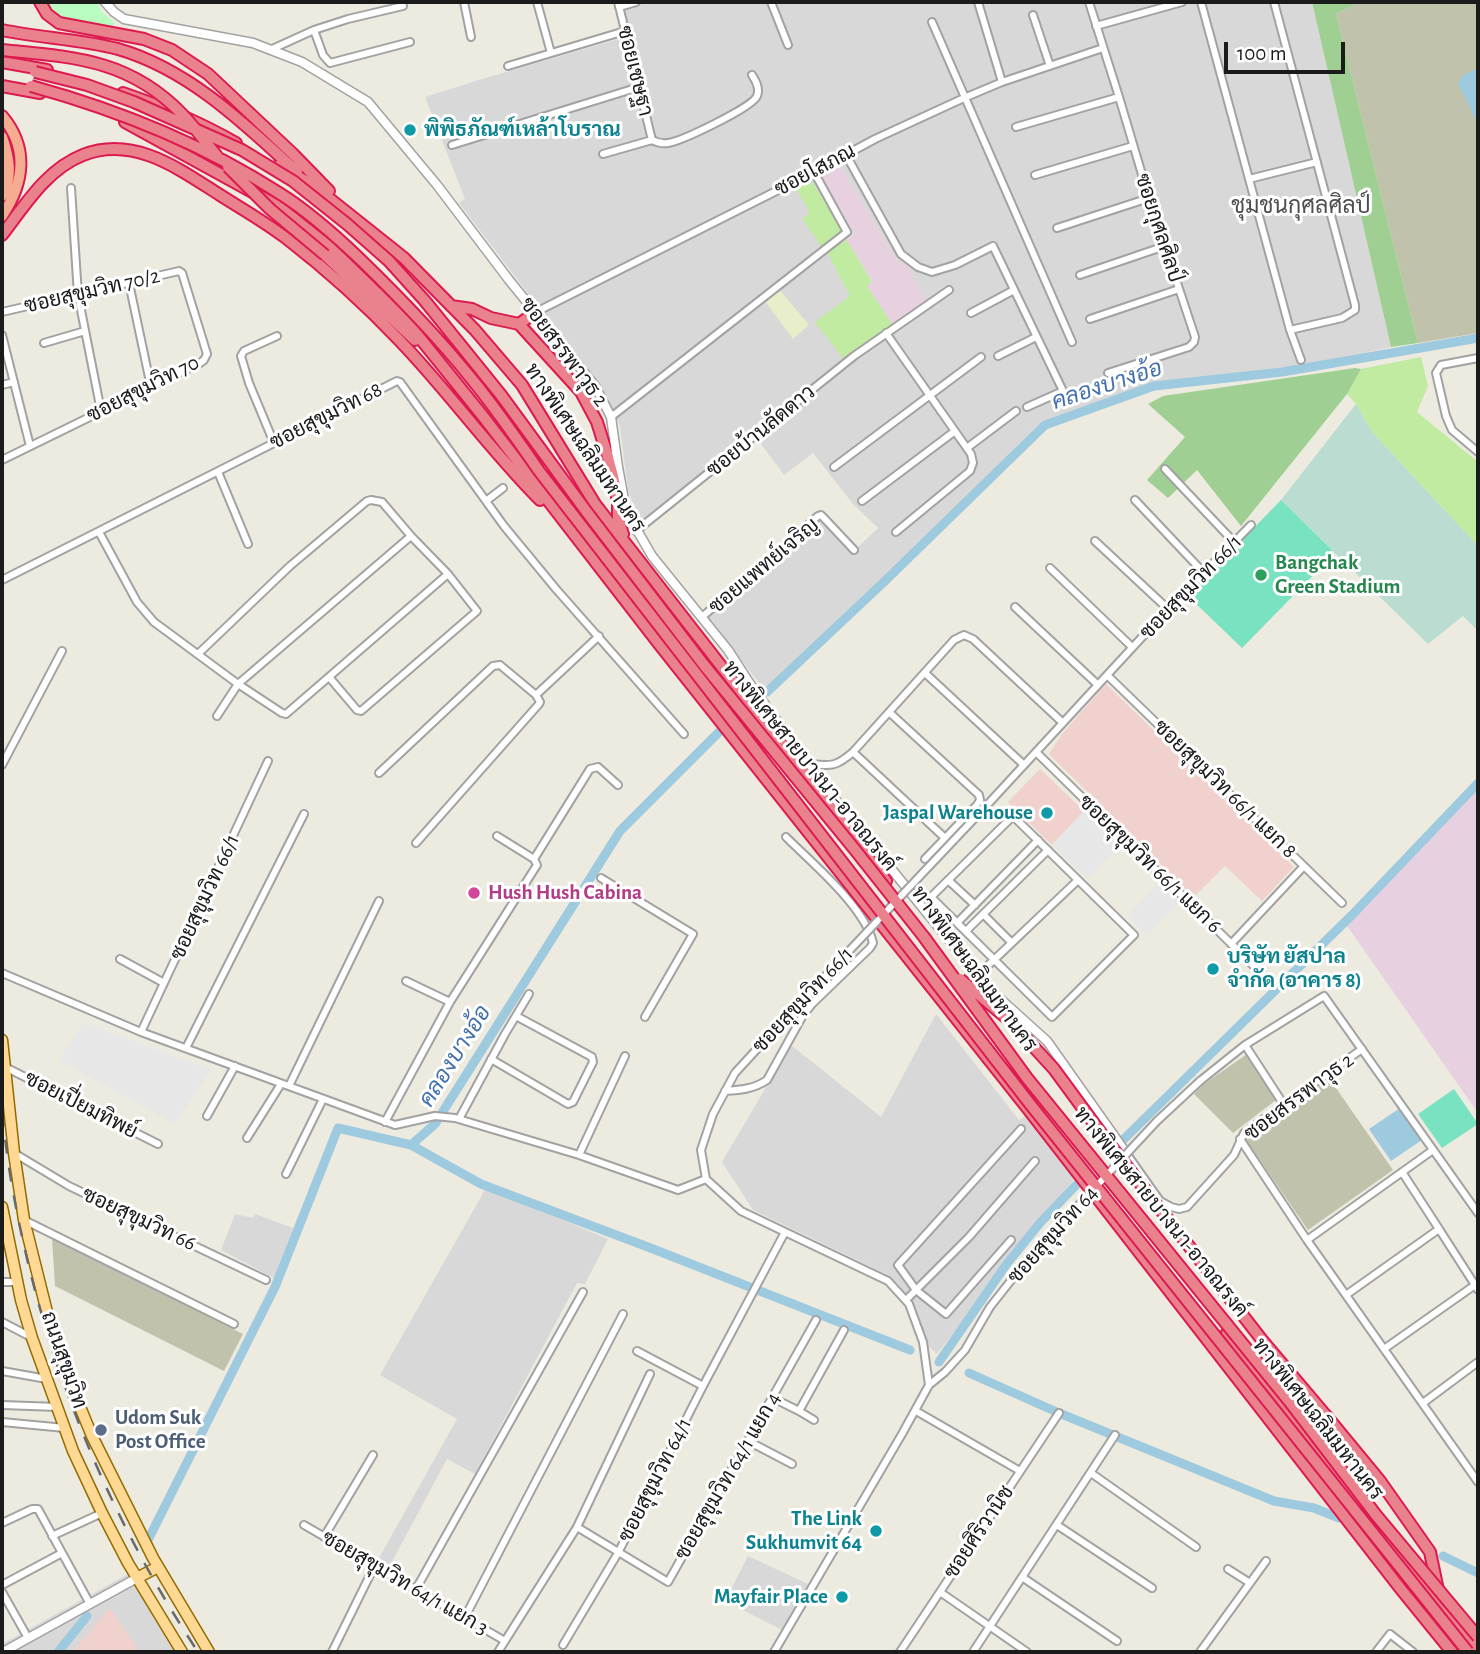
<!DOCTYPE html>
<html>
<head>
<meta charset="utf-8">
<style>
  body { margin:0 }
  #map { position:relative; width:1480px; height:1654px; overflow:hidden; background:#edeadf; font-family:"Alegreya Sans",sans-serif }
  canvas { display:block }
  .frame { position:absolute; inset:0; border:4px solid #1b1b1b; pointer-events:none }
  .scale { position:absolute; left:1224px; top:42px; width:121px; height:32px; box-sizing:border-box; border:4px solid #1b1b1b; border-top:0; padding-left:9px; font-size:21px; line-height:24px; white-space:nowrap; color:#1b1b1b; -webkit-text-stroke:5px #fff; paint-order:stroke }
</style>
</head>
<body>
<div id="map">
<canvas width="1480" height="1654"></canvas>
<div class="frame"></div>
<div class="scale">100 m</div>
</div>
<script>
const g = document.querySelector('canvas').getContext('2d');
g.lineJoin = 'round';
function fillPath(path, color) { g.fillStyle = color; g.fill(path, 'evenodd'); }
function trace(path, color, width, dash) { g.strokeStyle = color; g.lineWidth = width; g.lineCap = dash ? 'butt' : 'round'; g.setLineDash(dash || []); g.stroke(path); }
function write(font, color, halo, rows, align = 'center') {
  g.font = font + ' "Alegreya Sans",Sarabun,sans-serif'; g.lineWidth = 6; g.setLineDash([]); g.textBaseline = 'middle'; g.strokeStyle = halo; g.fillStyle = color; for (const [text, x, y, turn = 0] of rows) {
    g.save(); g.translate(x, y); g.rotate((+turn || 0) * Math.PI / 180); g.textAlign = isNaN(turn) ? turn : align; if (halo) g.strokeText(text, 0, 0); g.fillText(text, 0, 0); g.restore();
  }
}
fillPath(new Path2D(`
  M616,2h696l79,345 -85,19 -152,16 -79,29 -40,17 -129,128 -141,134 -58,-73 113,-99 32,35 26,-25 -25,-24 -40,-51 -29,22 -31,-42 -113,90 -12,-33 -8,-64 -12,-25 -56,-76 -93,-122 6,-4 -40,-102 54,-17 143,-42zM838,163l61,101 5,-2 -37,24 5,-4 -25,-42 7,-7 -34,-59z
  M936,1014l83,106 8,-5 47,64 -137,175 -9,-8 -12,-36 -20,-28 -12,-9 -131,-63 -31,-48 69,-117 90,72z
  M486,1188l122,51 -23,45 -8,-1 -102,191 -28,-15 -59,110 -13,-4 82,-146 -77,-44z
  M235,1214l18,4 2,-4 38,14 -19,50 -53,-28z
  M748,1556l60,28 -26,46 -57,-29z
  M128,1574l49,78h-175v-8z`), '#d9d8d8');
fillPath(new Path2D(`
  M1106,684l188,183 -32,34 -37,-35 -31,31 -145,-143 13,-20z
  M1040,769l44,42 -32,34 -44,-43z
  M108,1610h3l29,42h-68z`), '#f0d1cd');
fillPath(new Path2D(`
  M838,163l61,101 6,-2 21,39 -34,23 -25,-38 5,-5 -25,-41 7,-7 -34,-59z
  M1478,788v325l-133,-190z`), '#e7d1e1');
fillPath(new Path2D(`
  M1360,2h118v331l-60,10 -82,-329z
  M1247,1054l29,46 -43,33 -39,-39 10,-10z
  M1329,1078l64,92 -85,60 -64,-93z
  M52,1238l191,96 -19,37 -169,-85z`), '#c0c2ab');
fillPath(new Path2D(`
  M779,289l30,36 -16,14 -28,-38z`), '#e8eec9');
fillPath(new Path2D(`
  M810,178l31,51 -1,4 -19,13 -19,-28 7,-4v-3l-14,-24z
  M847,240l25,42 -5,4 25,38 -49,34 -28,-36 35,-26 -23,-44z
  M1421,357l7,29 -11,26 61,50v84l-106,-114 -16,-28 -9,-10 14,-25z`), '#c0eba1');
fillPath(new Path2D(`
  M1312,2h48l-24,12 82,329 -27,4z
  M1355,368l6,1 -14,25 -106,132 -44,-56 -29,28 -21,-18 38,-43 -37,-33 15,-8z`), '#9fcf92');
fillPath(new Path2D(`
  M1356,404l16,28 106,114v85l-15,-15 -35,28 -147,-144z`), '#bbdcd0');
fillPath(new Path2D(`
  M41,2h55l7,11 12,10 -3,4 -28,-2 -30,-8z`), '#b8fcc2');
fillPath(new Path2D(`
  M1281,500l54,53 -93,95 -54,-52z
  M1454,1089l24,35 -36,24 -24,-34z`), '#78e2c1');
fillPath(new Path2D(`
  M1084,811l36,35 -32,33 -36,-34z
  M1158,884l20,19 -31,32 -20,-19z
  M83,1023l128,46 -36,55 -116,-64z`), '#e7e7e7');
fillPath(new Path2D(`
  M1478,68v56l-20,-40 4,-8z
  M1400,1108l22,32 -31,21 -22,-32z`), '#9dcade');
trace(new Path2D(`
  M767,692l118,-111 160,-156 109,-39 128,-14 196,-34
  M1124,1139l229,-225 125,-131
  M411,1145l70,39 167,63 262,103
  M939,1362l67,-97 34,-42 38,-40
  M969,1373l90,40 215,88 40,7 25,10
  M148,1540l127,-253 63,-159 73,17 24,-21 185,-293 100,-100
  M1443,1556l35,17
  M58,1652l29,-36`), '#9dcade', 9);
const minor = new Path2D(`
  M464,2l7,35
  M537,2l14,51
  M618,2l34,138
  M771,2l17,43
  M978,2l24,80
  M1089,2l30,95 30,101 46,139 -1,5 -5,5 -81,26
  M1201,2l89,328 11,30
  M1274,2l81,303v5l-13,8 -52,12
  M619,7l17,-5
  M1033,15l17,51
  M932,22l140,320
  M1096,26l86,-24
  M314,30l9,25 7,8 80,-21
  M270,50l44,-20 34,-11 55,-13
  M508,66l117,-35
  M1016,127l103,-30
  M452,145l187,-58
  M845,153l56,101 17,13 14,5 23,-7 38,-19 70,145 -36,16
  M603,154l49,-14c6,3 10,4 16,3 14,-2 85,-36 89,-47 3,-7 -1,-15 -5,-21
  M1035,175l98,-29
  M1249,179l68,-17
  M71,188l7,107 23,116
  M1057,228l92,-30
  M1080,275l85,-29
  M129,283l22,104
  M2,312l177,-41 3,2 25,81 -3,6 -4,3 -198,97
  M536,312l278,-140 61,-33 89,-41 38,-16 101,-34
  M971,313l43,-23
  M1090,319l89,-30
  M886,333l85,121 2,9 -3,8 -74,61
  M2,335l28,111
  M44,343l41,-12
  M998,356l38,-19
  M1478,358l-37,7 -5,8 10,43 6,14 26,22
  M2,385l12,-3
  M611,417l236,-185 -33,-60
  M274,443l-25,-60 -8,-27 3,-5 33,-15
  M967,448l49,-37
  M834,467l147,-110
  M1165,469l69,73
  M218,472l30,72
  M1135,500l68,72
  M486,501l17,-13
  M862,501l93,-70
  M636,531l218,-175 95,-66
  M99,532l38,70 17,20 84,62 44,29 4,1 162,-140
  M1095,541l73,68
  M1050,568l82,79
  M2,580l395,-199 3,1 104,144 52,63 128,145
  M1015,607l83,78
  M702,617l116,-101 3,-1 2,2 31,33
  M198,654l92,-88 77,-65 4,-1 11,2 29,34 37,38 29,37 -116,100 -4,-1 -28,-33
  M925,673l99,92
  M1107,675l235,228
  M889,712l90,83 1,5 -3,5 -52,54
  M217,716l21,-32 173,-148
  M853,752l92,86
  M1036,752l228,224
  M810,764c21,2 26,3 43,-12l101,-112 10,-5 9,4 90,84
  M2,765l60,-114
  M379,773l114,-107 7,-1 36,30
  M988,804l180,-195 83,-84
  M1013,816l121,119 -82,82 -121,-120z
  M416,843l123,-139 1,-2 -4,-7 63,-59
  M534,859l56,-90 8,-2 20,18
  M601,878l92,56 -48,83
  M948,880l27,25
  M983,914l29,29
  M957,923l81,-83
  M966,931l82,-81
  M1231,944l73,-78
  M120,959l44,24
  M2,973l139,59 254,93 40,-9 20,2 124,37 99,35 28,-11
  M978,975l100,-95
  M406,981l44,21
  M141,1032l127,-271
  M1245,1045l39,60
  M186,1048l118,-234
  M491,1059l77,45 5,-2 20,-40 -1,-5 -76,-41
  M5,1067l153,77
  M1200,1081l45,-36 79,-49 154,217
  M289,1086l90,-185
  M725,1091c15,-1 29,-2 42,-11l35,-63 10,-13 58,-56 3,-5c-8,-36 -61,-80 -87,-106
  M207,1116l28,-50
  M459,1119l46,-85 24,-40
  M385,1122l65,-120 87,-137 -3,-6 -37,-23
  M247,1138l34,-54
  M1240,1139l67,101 171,242
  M1124,1150l36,51 11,6 8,2 8,-2 47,-52 10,-22 118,-84
  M14,1153l55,33 197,94
  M579,1155l46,-99
  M1402,1172l37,57
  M286,1174l37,-75
  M706,1179l35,32 147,70 21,23 14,38 6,43 -27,49 -128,218
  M706,1179l-5,-29 12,-36 22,-41 44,-48
  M24,1220l210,104
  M1011,1240l-65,74 -30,-24 -18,-25 123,-136
  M1307,1240l126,-90
  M2,1282h15
  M1346,1295l93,-66 36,56
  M906,1300l63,-63 66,-76
  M2,1322l29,15
  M1384,1349l91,-64 3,5
  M637,1351l66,35
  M2,1371l45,8
  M929,1385l16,-13 20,-22 25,-43 34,-43
  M773,1398l26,13 45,-81
  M1423,1403l55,-41
  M2,1405l56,2
  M799,1411l15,9
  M916,1411l104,60
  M2,1422l63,6
  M748,1441l44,23
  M1091,1473l105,74
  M2,1523l30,-14h6l52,95
  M304,1525l201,116
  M1057,1525l95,63
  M577,1527l73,-153
  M52,1536l50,-23
  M324,1537l49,-82
  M1228,1569l22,14
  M1022,1577l95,64
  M2,1585l60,-32
  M416,1589l167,-297
  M2,1592l26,46
  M940,1592l87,60
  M465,1617l158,-303
  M563,1645l55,-92 85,-167 82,-154
  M332,1652l43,-87
  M498,1652l79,-125 91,55 148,-262
  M900,1652l159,-239
  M973,1652l142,-217
  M1200,1652l66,-91
  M1376,1652l14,-18 23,18`);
const tertiary = new Path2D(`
  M105,2l9,10 10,7 129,24 49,19 66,40 69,83 72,95 86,106 16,31 7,50 8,44 26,45 76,94 24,37 86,116 148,183 61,55 77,109
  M3,1652l134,-74`);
const primary = new Path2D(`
  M2,1040l12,113 10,67 26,104 12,39 30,73 61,122 56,94
  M2,1207l19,93 11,38 41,113 29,62 26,50 54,89
  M137,1578l21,-11`);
const trunk = new Path2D(`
  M2,116c27,32 22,67 0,100
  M2,137c7,20 11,40 0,59`);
const motorway = new Path2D(`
  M40,2l7,12 12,9 85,16 28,11 36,24 84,79 37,38
  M2,30c38,8 78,9 116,19 70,20 126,74 179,123
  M2,62l45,8
  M2,86l38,7
  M123,93c38,13 78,30 113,50
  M125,122l153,84 53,42 76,74 75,93 177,229 369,465 372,479 52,64
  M278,166l33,18 93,74 71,72 47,55 73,119 218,280 73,97
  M2,235c23,-30 45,-66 81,-80 51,-20 96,14 137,40 22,14 45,27 66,43 40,31 79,66 114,103 49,51 90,109 140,159
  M325,255l90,85
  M451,306l21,3 19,9 28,6 62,68 16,30 10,32 6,22 5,26v18l5,14
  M519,324l17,-12
  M1227,1333l157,203 94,115
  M1333,1424l47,57 50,71 8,38`);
trace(minor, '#a2a2a2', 10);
trace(tertiary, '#a2a2a2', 11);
trace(primary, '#926c00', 13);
trace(trunk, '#dd1a4f', 14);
trace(motorway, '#dd1a4f', 14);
trace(minor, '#fff', 6);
trace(tertiary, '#fff', 8);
trace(primary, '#ffd893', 10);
trace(trunk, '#f4ad90', 10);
trace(motorway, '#ea828d', 10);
trace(new Path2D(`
  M2,1112c3,26 6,53 11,79 29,164 93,322 185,461`), '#696969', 2.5, [14, 14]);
const minorBridge = new Path2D(`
  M779,1025l209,-221
  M1024,1264l133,-143 43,-40`);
const motorwayBridge = new Path2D(`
  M2,50c71,7 127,9 180,64 13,13 23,28 35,42
  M35,72l52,13 47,17 108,48 51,31 54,43 42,37 36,40 76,94 85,116 118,154 152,186 68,86 103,141 262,323 87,114 102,122
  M31,86c87,24 172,58 248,107 29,18 58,44 82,67 38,37 76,76 109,117 25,30 47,62 69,94l491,633 438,548
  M228,167l42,42 55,46
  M960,979l50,42 44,48 47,64 161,207 71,84`);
trace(minorBridge, '#a2a2a2', 10, []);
trace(motorwayBridge, '#dd1a4f', 14, []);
trace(minorBridge, '#fff', 6);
trace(motorwayBridge, '#ea828d', 10);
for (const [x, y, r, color] of [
  [410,130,7,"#0f9aa8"],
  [1261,575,7,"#2e9e5b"],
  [1047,813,7,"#0f9aa8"],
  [474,893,7,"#d1479c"],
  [1213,969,7,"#0f9aa8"],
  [101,1430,7,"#5c6f8a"],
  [876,1531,7,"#0f9aa8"],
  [842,1597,7,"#0f9aa8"]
]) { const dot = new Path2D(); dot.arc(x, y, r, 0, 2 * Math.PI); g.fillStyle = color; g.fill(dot); trace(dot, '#fff', 2.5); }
write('21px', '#1b1b1b', '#fff', [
  ["ซอยเชษฐา",635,71,76],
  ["ซอยโสภณ",815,170,-28],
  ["ซอยกุศลศิลป์",1159,228,72],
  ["ซอยสุขุมวิท 70/2",92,291,-13],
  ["ซอยสรรพาวุธ 2",564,352,53],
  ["ซอยสุขุมวิท 70",143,389,-27],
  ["ซอยสุขุมวิท 68",326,416,-27],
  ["ซอยบ้านลัดดาว",761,431,-39],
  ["ทางพิเศษเฉลิมมหานคร",585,448,56],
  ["ซอยแพทย์เจริญ",764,566,-40],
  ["ซอยสุขุมวิท 66/1",1191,587,-46],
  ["ทางพิเศษสายบางนา-อาจณรงค์",810,766,51],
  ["ซอยสุขุมวิท 66/1 แยก 8",1225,789,44],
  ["ซอยสุขุมวิท 66/1 แยก 6",1150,864,44],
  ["ซอยสุขุมวิท 66/1",205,897,-65],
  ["ทางพิเศษเฉลิมมหานคร",974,969,54],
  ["ซอยสุขุมวิท 66/1",803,1000,-47],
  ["ซอยสรรพาวุธ 2",1299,1097,-37],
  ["ซอยเปี่ยมทิพย์",81,1105,27],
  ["ทางพิเศษสายบางนา-อาจณรงค์",1161,1212,51],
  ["ซอยสุขุมวิท 66",139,1219,25],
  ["ซอยสุขุมวิท 64",1053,1235,-48],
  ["ถนนสุขุมวิท",64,1360,71],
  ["ทางพิเศษเฉลิมมหานคร",1318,1419,52],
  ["ซอยสุขุมวิท 64/1 แยก 4",728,1476,-60],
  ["ซอยสุขุมวิท 64/1",655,1480,-63],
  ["ซอยศิริวานิช",979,1532,-56],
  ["ซอยสุขุมวิท 64/1 แยก 3",405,1583,30]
]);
write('bold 21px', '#0d838f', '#fff', [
  ["พิพิธภัณฑ์เหล้าโบราณ",424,130,"left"],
  ["Jaspal Warehouse",1033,813],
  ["บริษัท ยัสปาล",1227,957,"left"],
  ["จำกัด (อาคาร 8)",1227,981,"left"],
  ["The Link",862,1519],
  ["Sukhumvit 64",862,1543],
  ["Mayfair Place",828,1597]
], 'right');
write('bold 21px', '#27864d', '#fff', [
  ["Bangchak",1275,563],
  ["Green Stadium",1275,587]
], 'left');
write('bold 21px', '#b23c85', '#fff', [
  ["Hush Hush Cabina",488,893]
], 'left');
write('bold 21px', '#4e5e75', '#fff', [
  ["Udom Suk",115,1418],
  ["Post Office",115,1442]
], 'left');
write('23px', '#4e4e4e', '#fff', [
  ["ชุมชนกุศลศิลป์",1301,206]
]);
write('italic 23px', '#4471ae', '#fff', [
  ["คลองบางอ้อ",1107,385,-18],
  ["คลองบางอ้อ",455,1056,-58]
]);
</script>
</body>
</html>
